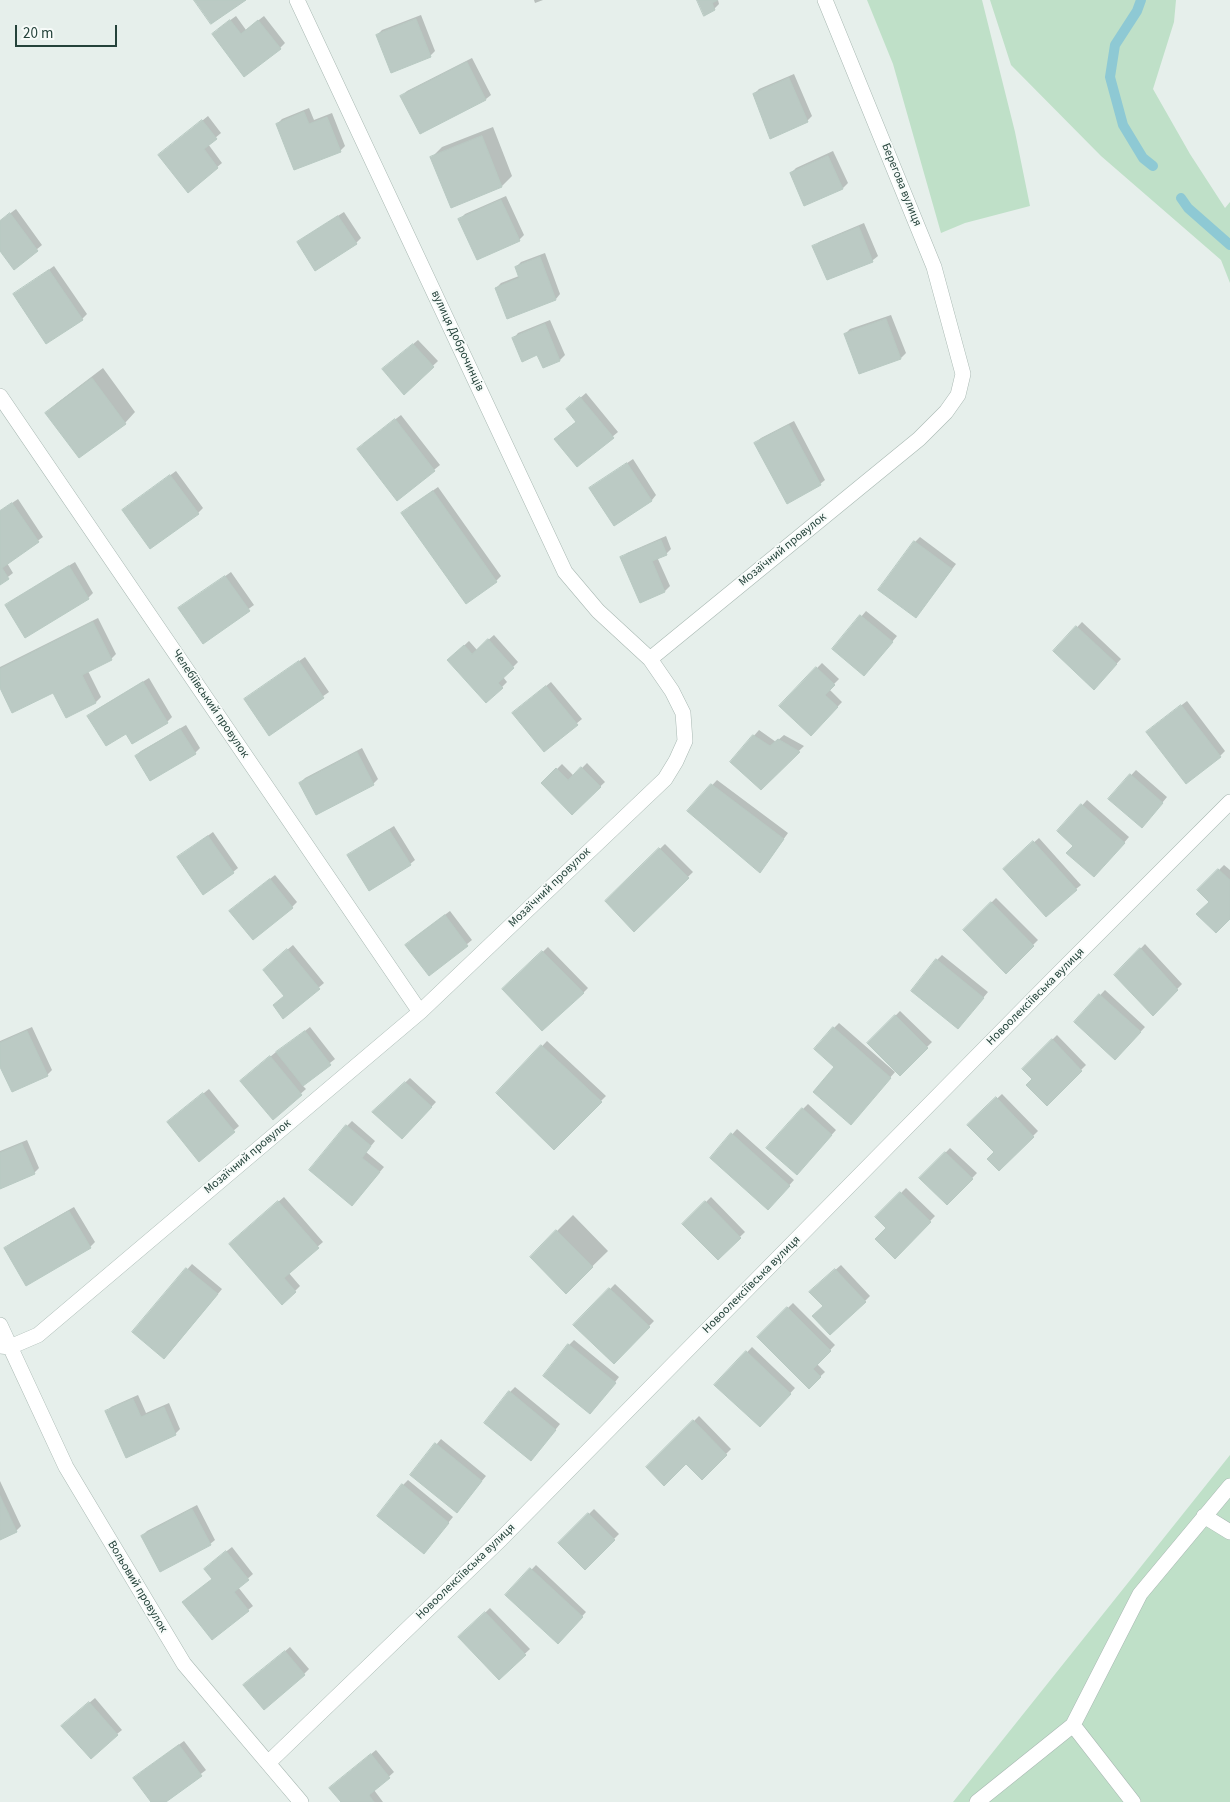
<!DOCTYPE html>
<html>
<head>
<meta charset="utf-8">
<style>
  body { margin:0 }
  #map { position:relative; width:1230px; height:1802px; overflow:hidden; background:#e6efeb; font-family:"Source Sans 3",sans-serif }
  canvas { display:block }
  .scale { position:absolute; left:15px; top:25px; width:102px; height:22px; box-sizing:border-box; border:2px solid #24423a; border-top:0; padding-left:6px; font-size:15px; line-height:18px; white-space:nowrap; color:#24423a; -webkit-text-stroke:4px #f7fbf9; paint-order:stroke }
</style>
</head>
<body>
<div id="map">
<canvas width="1230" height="1802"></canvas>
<div class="scale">20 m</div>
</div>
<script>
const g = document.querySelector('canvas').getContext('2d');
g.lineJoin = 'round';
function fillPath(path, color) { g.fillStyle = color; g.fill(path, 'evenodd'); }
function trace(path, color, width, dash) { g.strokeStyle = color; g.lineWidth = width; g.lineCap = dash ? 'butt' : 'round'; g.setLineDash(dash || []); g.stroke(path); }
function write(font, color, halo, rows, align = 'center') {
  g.font = font + ' "Source Sans 3",sans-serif'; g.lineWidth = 4; g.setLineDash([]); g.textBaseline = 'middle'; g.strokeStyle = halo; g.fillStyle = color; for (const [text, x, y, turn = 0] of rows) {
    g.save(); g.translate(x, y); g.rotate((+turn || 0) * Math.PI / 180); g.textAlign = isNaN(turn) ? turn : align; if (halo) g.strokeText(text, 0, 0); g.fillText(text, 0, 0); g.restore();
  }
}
fillPath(new Path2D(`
  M867,0h115l33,132 15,74 -65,17 -24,10 -48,-169z
  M990,0h186l-2,22 -21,67 37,65 35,54 5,-6v81l-9,-23 -120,-104 -90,-91z
  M1230,1455v347h-277z`), '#bfe0c8');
fillPath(new Path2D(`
  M534,0h9l-8,3z
  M698,0h20l1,4 -5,5z
  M421,15l14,36 -5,5 -53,-21 5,-5z
  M236,16l10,14 18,-14 21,27 -5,5 -62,-19z
  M472,58l19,37 -5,4 -84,-3 5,-5z
  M794,74l18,42 -5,5 -53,-27 5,-5z
  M309,108l5,12 18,-7 13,33 -5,5 -63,-27 5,-5z
  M208,116l13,17 -13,11 14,19 -34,28 -24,-39z
  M493,127l19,49 -10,10 -70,-29 10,-10z
  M833,151l15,32 -5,5 -52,-15 5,-5z
  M506,196l18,39 -5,5 -59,-21 5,-5z
  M16,209l26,36 -28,23 -14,-19v-28z
  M344,212l17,26 -5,5h-58l5,-5z
  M864,223l14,33 -5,4 -46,19 -13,-32 5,-5z
  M545,253l15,41 -4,5 -60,-11 5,-5 18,-7 -3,-9 5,-5z
  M54,266l33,48 -5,5 -68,-24z
  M891,315l15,38 -5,5 -41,14 -15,-38 5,-5z
  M550,320l15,35 -5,5 -17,7 -5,-13 -24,-16 4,-5z
  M418,340l20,21 -34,32 -16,-28z
  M103,368l32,44 -10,11 -46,34 -33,-44 11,-10z
  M586,393l32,39 -41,34 -17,-32 17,-13 -5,-16z
  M401,415l39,50 -42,34 -35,-55z
  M794,421l31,59 -5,4 -64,-41 5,-5z
  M633,459l23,36 -4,5 -61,-12z
  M176,471l27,37 -5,5 -75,-3z
  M438,487l63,89 -5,5 -88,-73z
  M18,499l25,38 -36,26 6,10 -13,10v-72z
  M666,536l5,13 -5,5 -9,3 13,29 -5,5 -43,-33 5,-5z
  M920,537l36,27 -40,52 -1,-74z
  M75,562l18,31 -5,5 -63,38 -19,-30 5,-5z
  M231,572l23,33 -51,37 -24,-33z
  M866,611l31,25 -28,33 -35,-20z
  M98,618l18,36 -5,5 -23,12 13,26 -5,5 -29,14 -13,-25 -54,-6v-18z
  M1082,622l39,37 -27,29 -39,-37z
  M494,635l24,27 -15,15 4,5 -5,5 -48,-32 15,-14 8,9z
  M305,657l24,35 -60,42 -24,-35z
  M822,663l17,16 -10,10 13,13 -31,33 -31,-29z
  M149,678l23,39 -5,5 -40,10 -38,-16 5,-5z
  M551,682l31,37 -38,31 -25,-42z
  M1187,701l38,50 -5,5 -67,-29z
  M186,725l14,23 -5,5 -59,3 5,-5z
  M759,730l17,12 8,-7 20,11 -43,42 -30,-26z
  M362,748l16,31 -5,5 -56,30 -17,-31 5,-5z
  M587,763l18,19 -33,31 -29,-30 19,-19 12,12z
  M1136,770l31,27 -20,24 -37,-23z
  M717,780l71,53 -28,39 -71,-62z
  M1087,800l42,37 -30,34 -40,-40z
  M394,826l21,34 -5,4 -61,-8 5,-5z
  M213,832l25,36 -5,4 -49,-19z
  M1039,838l42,47 -5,4 -67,-25z
  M665,844l28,28 -59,58 -28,-29z
  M1224,865l6,5v47l-31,-27z
  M275,875l22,27 -5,5 -56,-1z
  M996,898l42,42 -32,32 -42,-42z
  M450,911l22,29 -43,35 -18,-35z
  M1145,944l37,40 -29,30 -37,-39z
  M293,945l31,38 -40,34 2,-21 -17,-31z
  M548,947l40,41 -5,5 -79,-4z
  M942,955l46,37 -25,30 -26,-62z
  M1105,990l40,37 -25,27 -45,-32z
  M900,1011l32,31 -32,32 -31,-31z
  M839,1023l56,49 -40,46 -19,-51 -2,-39z
  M32,1027l20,43 -5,5 -47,-11v-23z
  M310,1027l25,32 -33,26 4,4 -33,29 -26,-42 29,-24 1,1z
  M1057,1035l29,30 -39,39 -13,-25 -11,-10z
  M547,1041l59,55 -52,52 -56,-55z
  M410,1078l26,24 -34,36 -28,-26z
  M209,1089l30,37 -40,34 -25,-43z
  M1002,1094l36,37 -39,39 -3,-18 -27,-27z
  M808,1104l28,26 -34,38 1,-59z
  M352,1121l23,20 -9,11 18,15 -27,32 -10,-73z
  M737,1129l57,51 -21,23 -62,-45z
  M27,1140l12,28 -5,5 -34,14v-36z
  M950,1148l27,25 -30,31 -26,-26z
  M906,1188l29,28 -40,41 -7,-29 -11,-11z
  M284,1197l39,45 -35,30 12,14 -5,5 -60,-52z
  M711,1197l34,35 -27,26 -34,-34z
  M74,1207l21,35 -5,5 -84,1 5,-5z
  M573,1215l35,36 -42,41 -35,-35z
  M192,1264l30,25 -53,64 -36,-21z
  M841,1265l29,31 -5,5 -41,5 -8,-19z
  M615,1284l39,37 -41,42 -38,-38z
  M793,1303l42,42 -18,19 8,8 -16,15 -51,-50z
  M574,1340l45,37 -24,31 -26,-63z
  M752,1347l43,41 -35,38 -44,-41z
  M515,1387l45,37 -24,30 -26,-62z
  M138,1395l8,18 23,-10 11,26 -5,5 -68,-22 4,-5z
  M699,1416l32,33 -29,29 -16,-16 -38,5z
  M441,1439l45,37 -29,35 -45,-37z
  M408,1480l45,37 -25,30 -25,-62z
  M0,1481l21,45 -5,5 -16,7z
  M197,1505l18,35 -5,4 -68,-8 5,-5z
  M594,1509l25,25 -34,34 -25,-25z
  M232,1547l21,27 -15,13 15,19 -41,33 1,-60 -3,-15z
  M536,1565l50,47 -28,30 -51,-47z
  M490,1608l40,41 -31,29 -39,-41z
  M290,1647l19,22 -5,5 -54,7z
  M95,1698l27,32 -5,4 -49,-13z
  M184,1741l22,29 -42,32h-12l-12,-29z
  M376,1750l18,22 -20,18 9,12h-40l-7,-19z`), '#0003');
trace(new Path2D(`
  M1141,0l-4,11 -22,34 -5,32 13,48 20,33 10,8
  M1181,198l7,10 42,37`), '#8ec9d4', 10);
const building = new Path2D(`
  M194,0h52l-35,24z
  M697,0h21l-6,3 3,7 -11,6z
  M416,19l15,38 -40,16 -15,-38z
  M230,20l11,14 17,-14 23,29 -37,28 -32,-43z
  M467,62l19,38 -66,34 -20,-38z
  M789,78l19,44 -38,17 -17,-45z
  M304,112l5,12 18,-7 14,35 -47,18 -18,-46z
  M202,120l15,19 -13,10 14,19 -30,25 -30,-38z
  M482,136l20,51 -51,21 -21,-51z
  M828,156l15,33 -39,17 -14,-33z
  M501,200l19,41 -43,19 -19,-41z
  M10,213l28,38 -24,19 -14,-19v-30z
  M338,216l19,28 -42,27 -18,-29z
  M859,227l14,35 -46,18 -15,-34z
  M540,257l16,43 -49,19 -12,-31 24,-10 -4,-11z
  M49,270l34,50 -37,24 -33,-50z
  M886,319l15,40 -42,15 -15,-40z
  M545,324l15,37 -17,7 -6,-13 -15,7 -10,-24z
  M413,344l21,23 -30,28 -22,-26z
  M92,378l34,46 -47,34 -34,-45z
  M580,397l34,41 -37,29 -23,-28 22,-17 -10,-13z
  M395,419l40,52 -38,30 -40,-52z
  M789,425l32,60 -34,19 -33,-61z
  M627,463l25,38 -38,25 -25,-38z
  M170,475l29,39 -49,35 -28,-39z
  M433,491l64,91 -31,22 -65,-91z
  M12,503l27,39 -37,26 7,11 -9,6v-74z
  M661,540l6,15 -15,6 13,31 -25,11 -20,-46z
  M914,541l38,28 -36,49 -38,-28z
  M69,566l20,33 -64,39 -20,-33z
  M225,576l25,35 -47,33 -25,-36z
  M860,615l33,27 -29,34 -32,-27z
  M93,622l19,38 -30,15 14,28 -30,15 -13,-25 -41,20 -12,-25v-19z
  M1076,626l41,38 -23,26 -41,-39z
  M488,639l26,29 -16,15 5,5 -17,15 -39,-43 17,-15 8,9z
  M299,661l25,37 -55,38 -25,-37z
  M816,667l19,18 -10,10 13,12 -27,29 -32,-30z
  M143,682l25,41 -36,21 -6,-10 -20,12 -19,-30z
  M546,686l32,39 -34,27 -32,-39z
  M1181,705l40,52 -35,27 -40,-52z
  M180,729l16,25 -46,27 -15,-25z
  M753,735l17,11 8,-7 22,13 -39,38 -31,-28z
  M357,752l17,33 -58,30 -17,-32z
  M581,767l20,20 -29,28 -31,-32 15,-15 12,12z
  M1130,774l33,29 -21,25 -34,-29z
  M711,784l73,55 -24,34 -73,-62z
  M1081,804l44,39 -31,34 -28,-24 7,-7 -16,-15z
  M389,830l22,35 -42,26 -22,-36z
  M208,836l26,37 -31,22 -26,-38z
  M1033,841l44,49 -31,27 -43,-48z
  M659,848l30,30 -55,54 -29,-31z
  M1218,869l12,11v39l-14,14 -20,-19 13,-12 -12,-12z
  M270,879l23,29 -40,32 -24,-29z
  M991,902l43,44 -28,28 -43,-44z
  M445,915l23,31 -39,30 -24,-31z
  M1140,948l38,42 -25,26 -39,-41z
  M287,949l33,40 -37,30 -10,-14 11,-9 -21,-26z
  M542,951l42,42 -42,38 -40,-42z
  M936,959l48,39 -26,31 -47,-38z
  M1099,994l42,38 -26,28 -41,-38z
  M895,1015l33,33 -28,28 -33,-33z
  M833,1027l58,51 -40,47 -38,-33 21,-25 -20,-18z
  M27,1031l21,45 -36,16 -12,-25v-24z
  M305,1031l26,34 -28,21 -27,-34z
  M1052,1039l30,32 -35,35 -21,-21 6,-6 -10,-10z
  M541,1045l61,57 -48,48 -58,-57z
  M270,1056l32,39 -29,25 -33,-39z
  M405,1082l27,25 -30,32 -30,-27z
  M203,1093l32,39 -36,30 -32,-40z
  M996,1097l38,40 -35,34 -12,-12 7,-7 -27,-27z
  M802,1108l30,27 -35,40 -31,-27z
  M346,1125l25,21 -9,12 18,14 -28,34 -43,-36z
  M731,1133l59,53 -22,24 -58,-52z
  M22,1144l13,30 -35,15v-36z
  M945,1152l28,27 -26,26 -28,-27z
  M900,1192l31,30 -36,37 -20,-20 11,-11 -11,-11z
  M278,1201l41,47 -35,30 12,14 -14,13 -53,-61z
  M705,1201l36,37 -23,22 -36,-36z
  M69,1211l22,37 -65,38 -22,-38z
  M556,1230l37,37 -27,27 -36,-37z
  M186,1268l32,26 -54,65 -32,-27z
  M835,1269l31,33 -36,33 -18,-19 11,-10 -14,-14z
  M609,1288l41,39 -36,37 -41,-39z
  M787,1307l44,44 -18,18 8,8 -12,12 -52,-52z
  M568,1344l48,39 -26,31 -47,-38z
  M746,1351l45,43 -31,33 -46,-42z
  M509,1391l47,39 -25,31 -47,-38z
  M133,1399l8,18 23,-10 12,28 -50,23 -21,-47z
  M693,1420l34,35 -25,25 -16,-16 -22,22 -18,-19z
  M435,1443l47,38 -25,32 -47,-38z
  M402,1484l47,39 -25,31 -47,-38z
  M0,1496l17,36 -17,8z
  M192,1509l19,36 -51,27 -19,-36z
  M588,1513l27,27 -30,30 -27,-27z
  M226,1551l23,29 -15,12 15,19 -37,29 -30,-38 30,-23 -8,-10z
  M530,1568l53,49 -25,27 -53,-49z
  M485,1612l41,43 -27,25 -41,-43z
  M285,1651l20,24 -41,35 -21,-25z
  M89,1702l29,33 -27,24 -30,-33z
  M179,1745l23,31 -36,26h-15l-18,-24z
  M371,1754l19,24 -21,17 5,7h-33l-12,-14z`);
fillPath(building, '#bbcac4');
trace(building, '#b8c9c2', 1);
const minor = new Path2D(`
  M0,396l420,616
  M650,659l269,-220 27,-27 12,-17 5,-21 -29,-107 -109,-267
  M0,1325l66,142 118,197 117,138
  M0,1346l10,1 28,-12 382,-323 245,-233 11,-18 9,-20 -2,-28 -11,-22 -22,-32 -52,-48 -33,-39 -268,-572
  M1204,1516l26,16
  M1073,1725l60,77
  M268,1763l233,-224 552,-560 177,-177
  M977,1802l96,-77 67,-131 90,-108`);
trace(minor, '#a8b8b2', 16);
trace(minor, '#fff', 15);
write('12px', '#24423a', '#f7fbf9', [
  ["Берегова вулиця",901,185,68],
  ["вулиця Доброчинців",457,341,65],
  ["Мозаїчний провулок",783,550,-39],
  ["Челебіївський провулок",210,704,56],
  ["Мозаїчний провулок",550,888,-44],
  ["Новоолексіївська вулиця",1036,997,-45],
  ["Мозаїчний провулок",248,1157,-40],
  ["Новоолексіївська вулиця",752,1285,-45],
  ["Новоолексіївська вулиця",466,1572,-44],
  ["Вольовий провулок",137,1587,59]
]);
</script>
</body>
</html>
